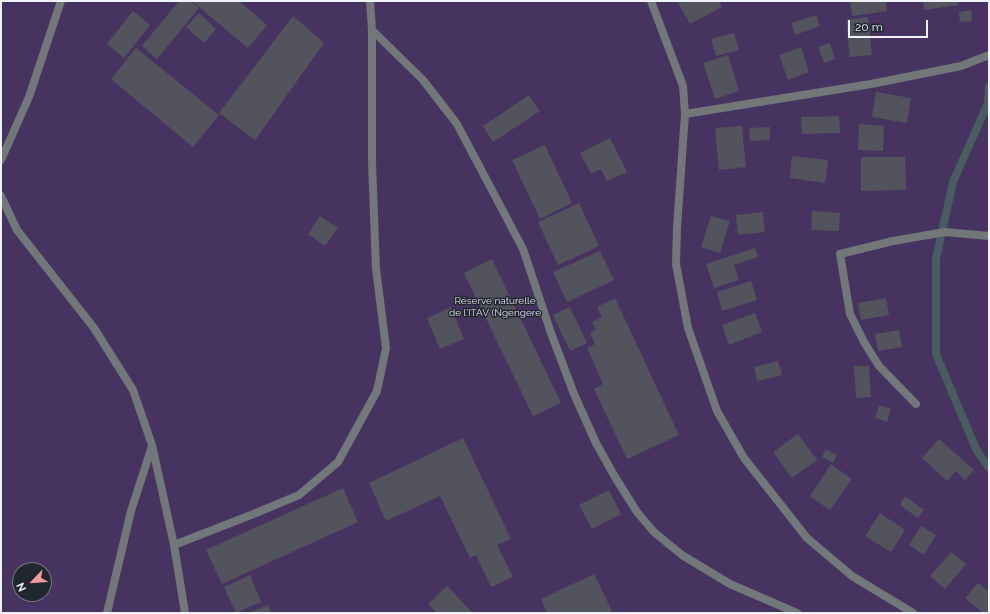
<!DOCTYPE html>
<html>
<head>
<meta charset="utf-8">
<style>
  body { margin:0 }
  #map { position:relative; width:990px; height:614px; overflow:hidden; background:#2b3138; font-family:Raleway,sans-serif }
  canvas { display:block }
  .frame { position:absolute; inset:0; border:2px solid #eff3f8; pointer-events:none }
  .north { position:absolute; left:12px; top:562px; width:40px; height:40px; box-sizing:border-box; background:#21272e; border:1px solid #73797f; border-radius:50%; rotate:245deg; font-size:11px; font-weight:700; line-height:16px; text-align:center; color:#eff3f8 }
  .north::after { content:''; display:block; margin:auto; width:14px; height:18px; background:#f49b9f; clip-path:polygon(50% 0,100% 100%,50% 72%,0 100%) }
  .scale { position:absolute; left:848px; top:20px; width:80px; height:18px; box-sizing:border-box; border:2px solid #eff3f8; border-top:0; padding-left:5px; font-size:12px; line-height:14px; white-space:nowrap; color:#eff3f8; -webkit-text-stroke:3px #21272e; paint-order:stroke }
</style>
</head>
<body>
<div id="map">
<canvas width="990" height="614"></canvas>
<div class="frame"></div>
<div class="north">N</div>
<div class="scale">20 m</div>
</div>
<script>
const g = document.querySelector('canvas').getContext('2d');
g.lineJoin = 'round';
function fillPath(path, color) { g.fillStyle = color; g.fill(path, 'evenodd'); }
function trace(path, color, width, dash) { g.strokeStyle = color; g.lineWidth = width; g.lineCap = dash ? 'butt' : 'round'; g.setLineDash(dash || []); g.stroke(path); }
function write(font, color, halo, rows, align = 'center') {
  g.font = font + ' Raleway,sans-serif'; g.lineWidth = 3; g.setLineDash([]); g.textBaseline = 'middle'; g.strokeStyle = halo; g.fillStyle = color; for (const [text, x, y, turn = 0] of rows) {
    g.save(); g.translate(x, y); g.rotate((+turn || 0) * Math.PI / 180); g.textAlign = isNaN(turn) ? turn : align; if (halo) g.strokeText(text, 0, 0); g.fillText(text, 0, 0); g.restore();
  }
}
fillPath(new Path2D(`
  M1,1h988v612h-988zM20,570h24v24h-24z`), '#473360');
trace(new Path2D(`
  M989,87l-1,16 -35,79 -17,77v95l40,95 13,19`), '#495c5f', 8);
fillPath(new Path2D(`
  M179,1h12l8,7 -42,51 -15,-13z
  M192,1h47l28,24 -19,23z
  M677,1h42l3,6 -32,17z
  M850,1h36l1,10 -35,5z
  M923,1h35v4l-34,5z
  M971,10l1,11 -12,1 -1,-10z
  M133,11l17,14 -26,33 -17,-14z
  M199,13l17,16 -12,14 -18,-16z
  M816,15l4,11 -25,9 -4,-12z
  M293,16l31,27 -69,97 -36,-27z
  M868,17l4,38 -22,2 -4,-37z
  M734,33l5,17 -23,6 -5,-17z
  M830,43l5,16 -11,4 -6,-16z
  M801,47l8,25 -21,8 -9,-25z
  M136,48l83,67 -26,32 -82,-68z
  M728,55l11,36 -24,8 -12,-36z
  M876,92l35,6 -4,25 -35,-6z
  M529,95l11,16 -47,31 -10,-16z
  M839,116l1,17 -38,1 -1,-17z
  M859,124l25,2 -1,25 -25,-1z
  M742,126l4,41 -27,3 -4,-42z
  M770,127v13l-20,1 -1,-13z
  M610,138l17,34 -20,9 -6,-12 -10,5 -11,-21z
  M545,145l27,58 -32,16 -28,-59z
  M792,156l36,4 -3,23 -35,-5z
  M861,157h44l1,33 -45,1z
  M579,203l20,43 -41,19 -20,-43z
  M812,211l28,2 -1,18 -28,-1z
  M763,212l2,20 -27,3 -2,-20z
  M320,216l18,12 -13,18 -17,-12z
  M711,216l19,5 -10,32 -19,-6z
  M755,248l3,9 -24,8 5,15 -25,8 -8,-24z
  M600,251l14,29 -47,22 -14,-30z
  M492,259l69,144 -28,13 -69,-143z
  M751,281l6,19 -35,11 -5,-19z
  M615,298l64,137 -52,24 -33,-70 9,-5 -16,-36 8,-4 -5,-11 6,-3 -4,-8 10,-5 -5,-10z
  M886,298l3,17 -28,5 -3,-17z
  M451,307l13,32 -24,10 -13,-31z
  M570,307l17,36 -17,8 -17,-36z
  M755,313l7,19 -33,13 -7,-20z
  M899,330l3,17 -24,4 -3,-17z
  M778,361l4,14 -25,6 -3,-14z
  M854,366h15l2,31 -15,1z
  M879,405l12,4 -4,13 -12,-4z
  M798,434l19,26 -25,18 -19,-26z
  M463,438l48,101 -14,6 16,32 -22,10 -15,-32 -6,3 -30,-62 -54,25 -17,-38z
  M939,439l35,31 -9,10 -9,-9 -9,10 -25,-23z
  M826,449l11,6 -4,8 -11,-6z
  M831,464l21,15 -22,31 -20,-14z
  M343,488l15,34 -136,62 -16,-34z
  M609,490l12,24 -29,15 -13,-24z
  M905,496l19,14 -6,8 -18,-13z
  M880,513l25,17 -14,22 -26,-16z
  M921,526l15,9 -12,20 -15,-10z
  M951,552l15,12 -21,25 -15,-13z
  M594,574l19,39h-66l-6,-14z
  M250,575l11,27 -25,11 -12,-26z
  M978,583l11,9v21h-6l-18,-15z
  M447,586l26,27h-36l-9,-9z
  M268,605l4,8h-24z`), '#52535d');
trace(new Path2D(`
  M651,1l32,85 2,28 -8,114 -1,36 12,64 29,83 27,47 63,80 45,38 61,37
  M372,30l51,50 34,44 66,125 28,84 23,61 22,49 19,34 22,35 17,20 28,23 48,29 67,29
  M685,114l186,-30 90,-18 28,-11
  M1,160l28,-63 32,-96
  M1,196l16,34 77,98 39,62 19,55 22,100 11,68
  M916,404l-37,-38 -15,-24 -14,-28 -10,-60 53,-13 52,-9 44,4
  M174,545l77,-30 48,-20 39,-33 39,-71 9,-43 -10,-79 -4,-108v-131l-2,-29
  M107,613l24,-102 21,-65`), '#72777a', 8);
write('10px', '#e4d8f7', '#21272e', [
  ["Réserve naturelle",495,301],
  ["de l'ITAV (Ngengere",495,313]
]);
</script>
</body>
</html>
